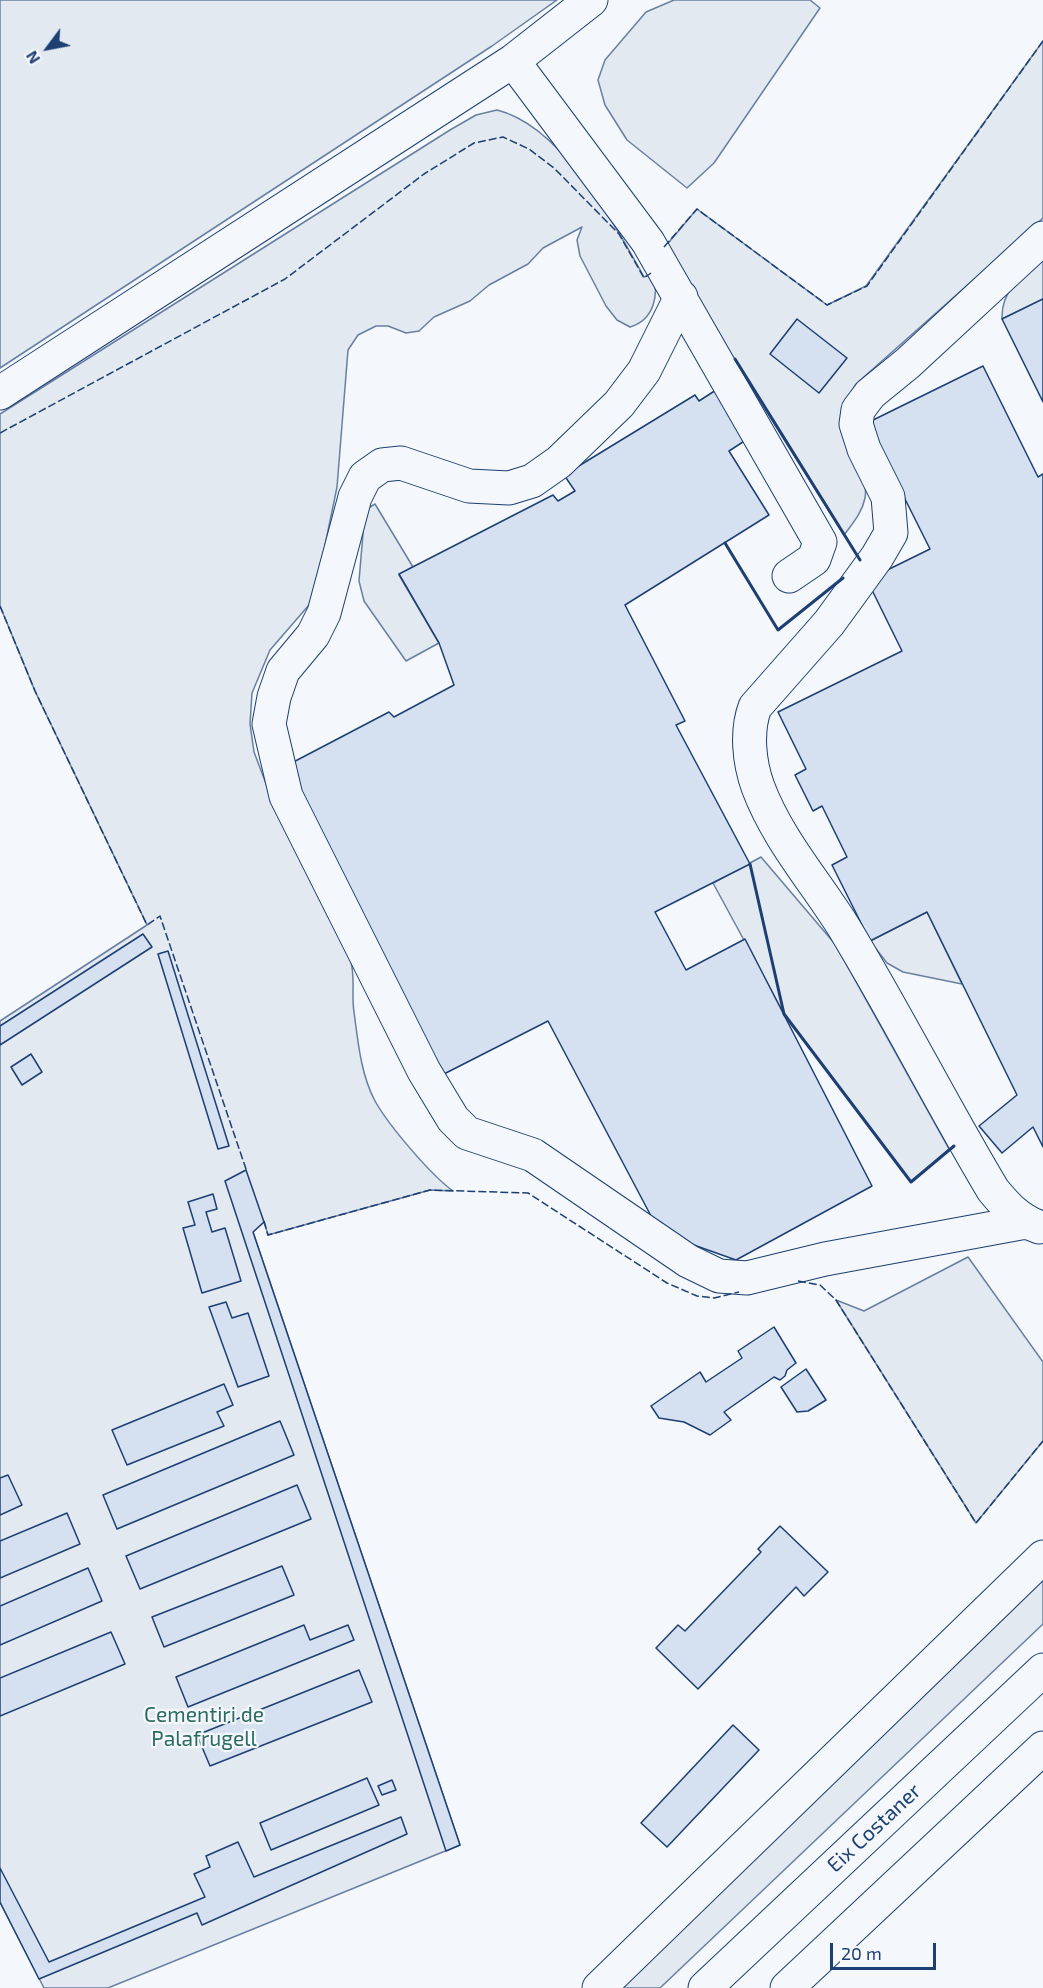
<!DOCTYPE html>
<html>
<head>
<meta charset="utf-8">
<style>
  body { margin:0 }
  #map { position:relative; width:1043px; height:1988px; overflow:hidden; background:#f4f7fb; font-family:"Exo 2",sans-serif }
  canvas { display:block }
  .north { position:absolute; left:18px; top:18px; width:60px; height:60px; -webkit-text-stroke:4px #f4f7fb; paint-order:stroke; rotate:238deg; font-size:16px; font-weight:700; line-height:24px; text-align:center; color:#1d3f73 }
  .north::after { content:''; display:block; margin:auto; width:21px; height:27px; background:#1d3f73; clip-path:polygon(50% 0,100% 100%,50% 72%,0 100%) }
  .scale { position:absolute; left:830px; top:1943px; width:106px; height:27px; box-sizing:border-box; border:3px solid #1d3f73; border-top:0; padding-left:8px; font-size:18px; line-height:21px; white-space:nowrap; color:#1d3f73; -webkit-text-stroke:4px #f4f7fb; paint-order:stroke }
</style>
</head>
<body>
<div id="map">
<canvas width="1043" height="1988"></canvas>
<div class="north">N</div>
<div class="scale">20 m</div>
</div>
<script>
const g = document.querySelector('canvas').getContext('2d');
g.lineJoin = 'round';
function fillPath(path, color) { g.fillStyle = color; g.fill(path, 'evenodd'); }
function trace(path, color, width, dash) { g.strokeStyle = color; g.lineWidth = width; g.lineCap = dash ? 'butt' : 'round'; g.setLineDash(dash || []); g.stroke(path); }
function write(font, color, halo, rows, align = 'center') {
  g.font = font + ' "Exo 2",sans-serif'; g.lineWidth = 4.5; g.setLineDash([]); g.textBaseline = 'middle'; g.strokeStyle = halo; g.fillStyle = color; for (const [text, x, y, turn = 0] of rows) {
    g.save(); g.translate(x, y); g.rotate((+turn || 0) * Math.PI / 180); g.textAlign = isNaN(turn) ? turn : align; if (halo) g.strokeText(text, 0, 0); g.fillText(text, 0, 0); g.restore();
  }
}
const green = new Path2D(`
  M0,0h557l-65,46 -492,322z
  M674,0h136l10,8 -106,155 -27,25 -60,-48 -22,-35 -7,-25 7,-20 41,-48z
  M1043,41v177l-187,166 -13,22c6,20 26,74 22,92 -3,15 -12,25 -21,37l-180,-287 33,-39 130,96 39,-19z
  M497,110c65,16 116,112 147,167l8,-4c8,21 2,47 -22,54l-13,-7 -11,-14 -26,-50 -3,-16 5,-13 -39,21 -15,16 -39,21 -19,16 -36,16 -15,14 -13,2 -18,-7h-12l-18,9 -10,15 -11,137 -21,102 -7,16 -39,45 -18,43 -2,31 4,28 14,37 82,169c6,19 1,35 4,54 4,30 7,63 21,89 14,25 56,74 78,90l-23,-1 -162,45 -4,-13 -11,10 207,613 -352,143h-64l-44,-86v-881l147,-96 -112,-234 -35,-85v-192l450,-284 26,-15z
  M1043,259v40l-41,20c-1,-29 19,-43 41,-60z
  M375,504l38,63 -14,8 40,68 -33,18 -42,-60 -5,-20 6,-71z
  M761,857l74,87 114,205 -38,33 -127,-168 -71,-131z
  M927,912l35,72 -59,-12 -16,-9 -17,-22z
  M968,1257l75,105v79l-67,82 -140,-223 28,11z
  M1043,1578v46l-383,364h-44z`);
fillPath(green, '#e3e9f0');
trace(green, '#687fa3', 1.5);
const building = new Path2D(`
  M1043,299v103l-41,-83z
  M797,319l50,39 -28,35 -49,-39z
  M983,366l55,111 5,-3v673l-10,-20 -31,26 -23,-27 38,-31 -90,-183 -57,29 -38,-76 15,-8 -25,-51 -9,5 -18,-36 11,-6 -28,-57 124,-61 -35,-71 63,-31 -63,-126z
  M716,390l30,50 -17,11 40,64 -144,90 60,116 -9,4 74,139 -95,48 31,58 59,-31 127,247 -136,74 -76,-27 -112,-212 -106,54 -160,-307 107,-56 5,5 60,-32 -15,-42 -40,-69 154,-79 5,6 17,-10 -11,-16 131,-80 4,6z
  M143,934l9,13 -152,98v-19z
  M168,951l61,195 -11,3 -60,-195z
  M31,1054l11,18 -20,13 -11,-18z
  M246,1170l18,52 -11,10 207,613 -14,6 -221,-670z
  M213,1194l4,15 -11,3 6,20 13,-4 16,53 -39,12 -19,-65 12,-3 -7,-23z
  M226,1302l6,16 16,-5 21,63 -31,11 -29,-80z
  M774,1327l22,36 -9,7 -2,6 -5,4 -6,-3 -50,35 7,8 -21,15 -26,-13 -25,-4 -8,-12 49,-34 6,10 36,-24 -4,-7z
  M806,1369l20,31 -18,11 -11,1 -16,-25z
  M224,1384l9,21 -16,7 7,14 -97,39 -15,-35z
  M280,1421l14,34 -177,74 -14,-34z
  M8,1475l14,30 -22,10v-37z
  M297,1485l14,34 -171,70 -14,-33z
  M67,1513l13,31 -80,34v-37z
  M780,1526l48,46 -24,24 -8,-9 -98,102 -42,-41 22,-23 7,6 76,-79 -3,-3z
  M282,1566l12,29 -130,52 -12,-30z
  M88,1568l14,33 -102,44v-39z
  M304,1625l6,15 38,-15 6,15 -166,67 -12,-30z
  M111,1632l14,32 -125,52v-38z
  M359,1670l13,32 -162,64 -13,-31z
  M733,1725l26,25 -92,97 -26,-24z
  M367,1778l12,27 -108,45 -11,-27z
  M392,1780l4,10 -14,5 -4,-9z
  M401,1817l6,17 -205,91 -5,-12 -158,66 -39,-77v-34l49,94 156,-65 -11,-23 16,-7 -4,-11 32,-14 16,35z`);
fillPath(building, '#d5e0f0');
trace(building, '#1d3f73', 1.5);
const minor = new Path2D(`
  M513,61l135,181 172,300 -6,17 -25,17
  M681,297l-37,74 -25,33 -60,58 -27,19 -23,7 -40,-2 -68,-23 -19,2 -17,12 -10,20 -31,116 -11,22 -30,36 -9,26 -5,27 17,72 138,275 29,48 14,14 66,22 155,106 31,15 28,2 78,-19 201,-37
  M0,393l513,-332 78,-61
  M1039,1227c-20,-7 -32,-20 -46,-37 -52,-87 -97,-177 -150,-264 -29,-46 -66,-88 -85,-139 -9,-25 -12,-56 -3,-80l74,-84 48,-66 14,-24 -3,-36 -24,-48 -8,-25 2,-14 12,-16 38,-31 135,-125
  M599,1988l444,-431`);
const highway = new Path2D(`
  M705,1988l338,-318
  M787,1988l256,-240`);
trace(minor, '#1d3f73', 35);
trace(highway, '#1d3f73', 35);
trace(minor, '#f4f7fb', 33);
trace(highway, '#f4f7fb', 33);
trace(new Path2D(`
  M664,247l33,-38 130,96 40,-19 176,-245
  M0,433l285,-154 139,-105 50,-31 29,-6 26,12 25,19 65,66 25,44 7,-5
  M0,606l35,85 112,234 13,-9 87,256
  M264,1221l4,14 162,-45 98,3 139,90 30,13 17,2 25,-6
  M798,1281l22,4 16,15 140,223 67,-82`), '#1d3f73', 1.5, [8, 3]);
trace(new Path2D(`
  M735,359l125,201
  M725,543l53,87 65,-52
  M750,864l34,150 127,168 43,-36`), '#1d3f73', 3);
write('21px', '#2c6c60', '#f4f7fb', [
  ["Cementiri de",204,1715],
  ["Palafrugell",204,1739]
]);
write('21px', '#1d3f73', '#f4f7fb', [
  ["Eix Costaner",874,1828,-43]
]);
</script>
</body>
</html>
